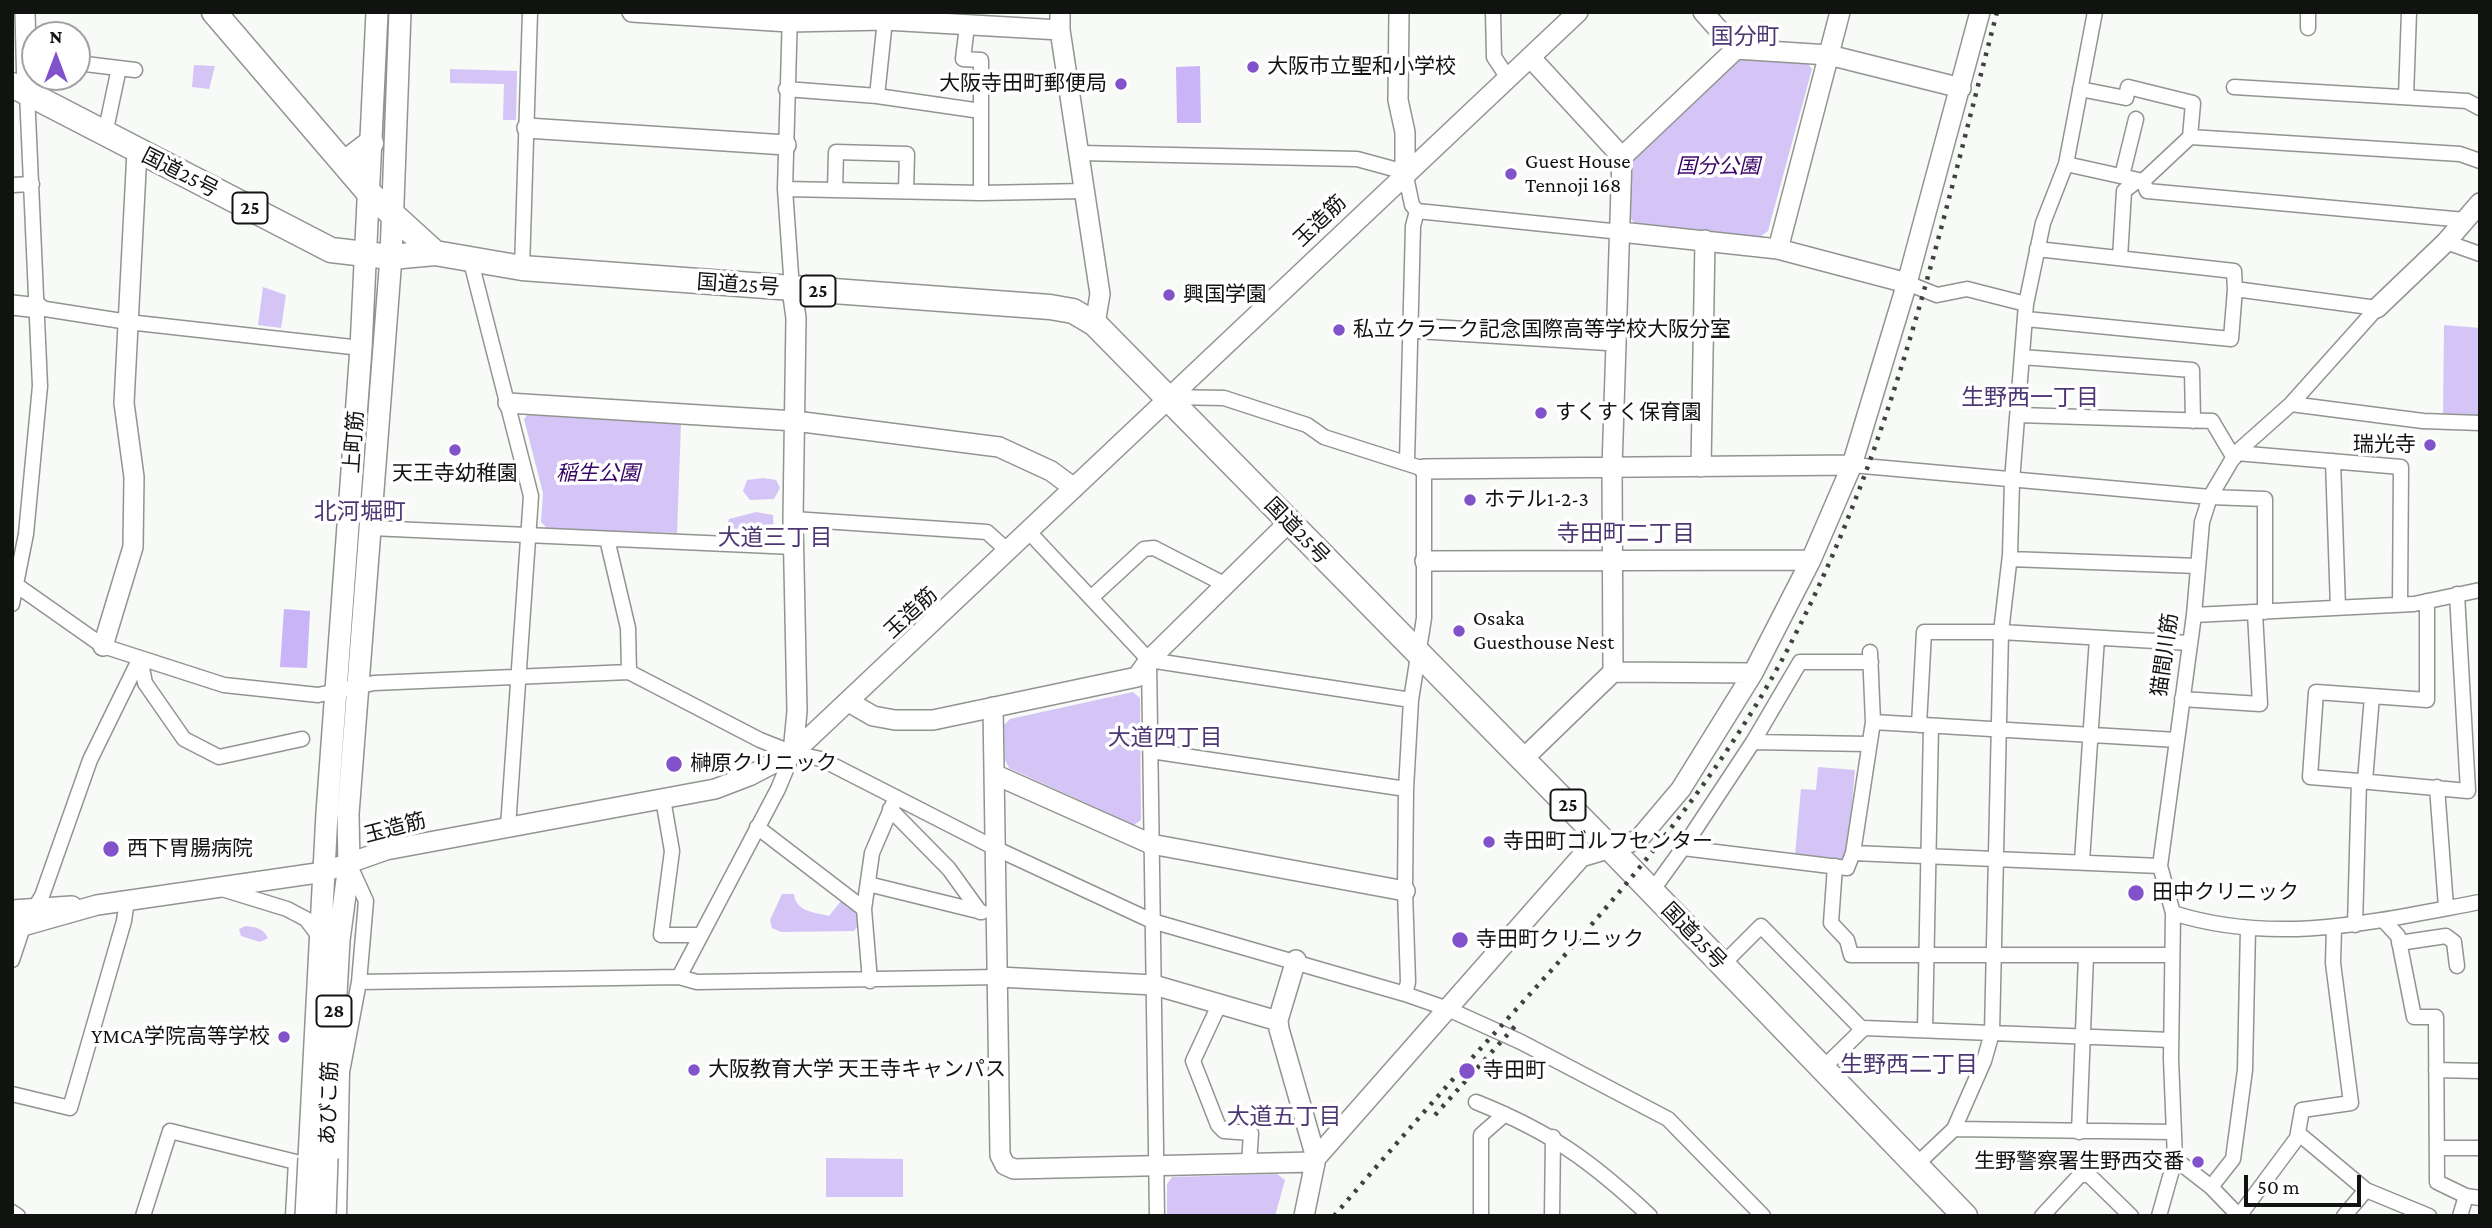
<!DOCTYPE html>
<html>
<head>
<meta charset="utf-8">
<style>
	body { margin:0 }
	#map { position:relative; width:2492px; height:1228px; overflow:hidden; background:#f7faf6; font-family:"Crimson Pro",serif }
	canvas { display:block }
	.frame { position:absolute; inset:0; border:14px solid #111311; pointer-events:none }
	.north { position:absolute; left:21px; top:21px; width:70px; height:70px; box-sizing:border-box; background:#fff; border:2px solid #a0a1a0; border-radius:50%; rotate:0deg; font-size:19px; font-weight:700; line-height:28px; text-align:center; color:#111311 }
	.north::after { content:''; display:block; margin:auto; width:24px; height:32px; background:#8252ca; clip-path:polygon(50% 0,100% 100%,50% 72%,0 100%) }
	.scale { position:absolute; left:2244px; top:1175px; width:117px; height:32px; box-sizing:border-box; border:4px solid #111311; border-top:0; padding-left:9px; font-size:21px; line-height:24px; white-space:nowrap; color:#111311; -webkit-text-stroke:5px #fff; paint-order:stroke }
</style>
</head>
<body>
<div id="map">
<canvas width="2492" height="1228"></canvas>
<div class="frame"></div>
<div class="north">N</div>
<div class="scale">50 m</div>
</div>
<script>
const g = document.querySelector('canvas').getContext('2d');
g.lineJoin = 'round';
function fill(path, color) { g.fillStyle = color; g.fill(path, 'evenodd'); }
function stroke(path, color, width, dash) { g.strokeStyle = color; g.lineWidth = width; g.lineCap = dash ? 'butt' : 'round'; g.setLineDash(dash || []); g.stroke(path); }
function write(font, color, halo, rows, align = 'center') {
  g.font = font + ' "Crimson Pro","Noto Sans JP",serif'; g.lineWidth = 7; g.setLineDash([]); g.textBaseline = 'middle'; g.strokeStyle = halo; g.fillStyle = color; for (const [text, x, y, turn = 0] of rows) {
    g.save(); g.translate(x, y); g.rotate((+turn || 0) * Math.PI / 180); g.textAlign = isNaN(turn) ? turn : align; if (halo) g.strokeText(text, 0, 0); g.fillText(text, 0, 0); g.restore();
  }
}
const green = new Path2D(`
	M 386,20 L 390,21 L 386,143 L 382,142 Z
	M 1738,57 L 1807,63 L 1812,69 L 1768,231 L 1760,237 L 1636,224 L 1629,217 L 1633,161 Z
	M 194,65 L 215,66 L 209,89 L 192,87 Z
	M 450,69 L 517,71 L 516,120 L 503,120 L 504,84 L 450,83 Z
	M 263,287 L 286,295 L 281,328 L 258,325 Z
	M 2444,325 L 2480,328 L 2480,419 L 2443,417 Z
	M 529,413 L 681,423 L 677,533 L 548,529 L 541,522 L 543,493 L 524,419 Z
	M 763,478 L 776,480 L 780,488 L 774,499 L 750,500 L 743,491 L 747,480 Z
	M 756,512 L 773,515 L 774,534 L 763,538 L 738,540 L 725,530 L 729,519 Z
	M 1133,692 L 1140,698 L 1141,820 L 1134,825 L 1009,768 L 1005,760 L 1004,725 L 1010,719 Z
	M 1818,767 L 1855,770 L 1847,860 L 1795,855 L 1801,789 L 1816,790 Z
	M 782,894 L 794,894 C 796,912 814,912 829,916 L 841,901 L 854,907 L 859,925 L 854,931 L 781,932 L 772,928 L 770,920 Z
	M 245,926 C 256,927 263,928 268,938 L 260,942 L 241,936 L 239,929 Z
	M 826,1158 L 903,1159 L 903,1197 L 826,1197 Z
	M 1277,1174 L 1285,1180 L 1275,1216 L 1167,1216 L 1167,1184 L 1172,1177 Z`);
const water = new Path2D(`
	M 1200,66 L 1201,123 L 1177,123 L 1176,67 Z
	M 284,609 L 310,611 L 307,668 L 280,667 Z`);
const street = new Path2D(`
	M 790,12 L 785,189 L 792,289
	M 1493,12 L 1494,57 L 1508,78
	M 2308,12 L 2308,28
	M 967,26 L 963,59 L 981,60 L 981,193
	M 77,63 L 135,70
	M 2234,87 L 2467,101 L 2480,108
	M 786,89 L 877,96 L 981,111
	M 2080,89 L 2126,98 L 2128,87 L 2193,103 L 2190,137
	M 877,96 L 885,20
	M 2406,97 L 2409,12
	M 105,134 L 119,68
	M 1080,153 L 1357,159 L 1405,172 L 1412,205 L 1417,211 L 1621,232
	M 2066,164 L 2143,181 L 2147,191 L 2465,220
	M 2122,176 L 2136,119
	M 2143,181 L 2190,137 L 2460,154 L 2480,161
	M 12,185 L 32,184
	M 785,189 L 981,193 L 1085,191
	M 835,190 L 836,152 L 907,154 L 906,191
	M 2446,242 L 2480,254
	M 2037,249 L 2234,271 L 2235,289
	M 2120,258 L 2124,191 L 2138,180
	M 471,262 L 531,496 L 508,827
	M 522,268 L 530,12
	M 1907,283 L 1937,295 L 1967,289 L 2026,304
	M 39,308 L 128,322 L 361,348
	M 2026,319 L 2231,339 L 2235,289 L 2377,308
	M 2022,357 L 2192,370 L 2193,421
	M 1169,397 L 1224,398 L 1307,425 L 1324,437 L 1424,469 L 1424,618 L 1411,700 L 1406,789 L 1405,891 L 1408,982 L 1405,994
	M 2291,404 L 2423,421 L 2480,423
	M 2018,415 L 2212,421 L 2234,458
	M 2236,453 L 2401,467 L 2400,604
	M 2333,461 L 2338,608
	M 1407,462 L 1413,226 L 1417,211
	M 1852,465 L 2210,497 L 2265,499 L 2265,612
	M 793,519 L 987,532 L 1009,552
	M 371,528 L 794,547
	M 1029,532 L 1149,660 L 1157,1216
	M 607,539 L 628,628 L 629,672
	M 2010,559 L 2198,566
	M 12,582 L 103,646 L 224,685 L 318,695 L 374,683 L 629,672 L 760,740 L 793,753 L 821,759 L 997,849 L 1152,921 L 1405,994 L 1448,1009 L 1521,1042 L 1668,1119 L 1763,1216
	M 1092,597 L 1144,549 L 1154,548 L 1224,584
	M 12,604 L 26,534 L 40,386 L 27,93
	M 2194,615 L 2414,604 L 2480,590
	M 1870,652 L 1873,722
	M 140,658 L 145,683 L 184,739 L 219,757 L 302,739
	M 1149,660 L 1411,700
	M 2182,699 L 2260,704 L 2255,613
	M 1919,725 L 1924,632 L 2001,632 L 2190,643
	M 1753,742 L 1800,662 L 1871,662
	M 1151,751 L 1406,789
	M 2359,781 L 2310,777 L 2316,692 L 2427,700 L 2427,601
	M 2365,781 L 2372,696
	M 2437,787 L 2446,907
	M 663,799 L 672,851 L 661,935 L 701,935
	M 890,809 L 949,869 L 980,912
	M 757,827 L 864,909
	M 1683,848 L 1753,742 L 1868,744
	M 1853,853 L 2160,866
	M 2082,861 L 2097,638
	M 1835,866 L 1831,923 L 1847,940 L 1851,955 L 2171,955
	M 868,884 L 982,912
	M 222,889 L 287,909 L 306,919 L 321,939
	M 1652,891 L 1683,848 L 1847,868 L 1853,853 L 1873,722 L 2177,740
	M 2173,913 C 2277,946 2377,921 2480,902
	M 2385,922 L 2398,936 L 2414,1017 L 2436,1017 L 2437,1182 L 2466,1196
	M 2355,925 L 2359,781 L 2468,791 L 2457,594
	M 2399,943 L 2446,936 L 2454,942 L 2457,966
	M 12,960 L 23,927 L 42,896 L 90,760 L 140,658
	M 1722,965 L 1761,926 L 1862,1029
	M 679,977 L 778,789 L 793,753
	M 870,981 L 864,909 L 872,853 L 896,797
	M 359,982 L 679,977 L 697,982 L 999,977
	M 1219,1005 L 1193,1061 L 1218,1125 L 1224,1131 L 1251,1133 L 1249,1164
	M 1925,1030 L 1931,726
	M 1822,1069 L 1864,1028 L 2171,1040
	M 2436,1070 L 2480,1071
	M 12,1094 L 70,1108 L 124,921 L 127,900
	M 1476,1102 C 1551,1132 1591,1161 1650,1216
	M 1954,1129 L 2174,1132
	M 2079,1132 L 2086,956
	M 2298,1133 L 2366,1190 L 2429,1216
	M 2438,1148 L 2480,1148
	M 2175,1159 L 2211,1187 L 2239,1216
	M 1916,1165 L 1954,1129 L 1984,1061 L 1992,1033 L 2001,632 L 2010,555 L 2012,481 L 2026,304 L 2043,223 L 2066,164 L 2095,12
	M 2211,1187 L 2233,1159 L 2245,1070 L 2248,928
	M 12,1212 L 18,1216
	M 143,1216 L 170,1131 L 296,1162 L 293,1216
	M 339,1216 L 342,1072 L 359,982 L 366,901 L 350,866
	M 1481,1216 L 1481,1135 L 1505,1114
	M 1552,1216 L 1553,1137
	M 2042,1216 L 2080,1175 L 2089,1175 L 2131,1216
	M 2159,1216 L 2175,1159 L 2171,1059 L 2173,913 L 2160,866 L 2194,615 L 2202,522 L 2210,497 L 2236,453 L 2291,404 L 2377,308
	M 2239,1216 L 2297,1138 L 2302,1110 L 2351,1103 L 2333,963 L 2334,928
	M 2344,1216 L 2366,1190
	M 2460,1216 L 2466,1196 L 2480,1198`);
const secondary = new Path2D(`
	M 25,12 L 27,93
	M 632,12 L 789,22 L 885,20 L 1060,30
	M 1060,12 L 1060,30 L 1100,294 L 1095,324
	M 1399,12 L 1398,100 L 1405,132 L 1405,172
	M 1703,12 L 1736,49 L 1829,55 L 1961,88
	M 527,128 L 786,145
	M 1622,157 L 1736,49
	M 1621,232 L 1778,249 L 1907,283
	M 1778,249 L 1840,12
	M 792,289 L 796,318 L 793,519 L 797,711 L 793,753
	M 12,305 L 39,308
	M 2377,308 L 2446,242 L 2480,203
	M 1410,328 L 1615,341
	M 508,403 L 795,421 L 999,447 L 1051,471 L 1074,488
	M 1701,467 L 1705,240
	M 1424,469 L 1852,465
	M 1425,561 L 1811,560
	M 103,646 L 133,547 L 134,477 L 124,403 L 137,151
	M 1613,672 L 1753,673
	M 849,702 L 873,716 L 895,720 L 933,720 L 1137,677 L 1149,660 L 1289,522
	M 993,707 L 1000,1155 L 1005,1165 L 1014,1169 L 1313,1162
	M 1523,759 L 1613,672 L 1612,468 L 1622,157 L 1530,57
	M 996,775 L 1151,844 L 1405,891
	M 12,910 L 72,906
	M 12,929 L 97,905 L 324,872 L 386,850 L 715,789 L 749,776 L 793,753 L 1578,12
	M 1296,960 L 1278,1020 L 1279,1029 L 1316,1158
	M 999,977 L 1154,985 L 1278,1021
	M 1304,1216 L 1316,1158 L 1581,857 L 1638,840 L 1681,789 L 1753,673 L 1811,560 L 1852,465 L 1907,283 L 1980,12`);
const primary = new Path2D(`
	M 309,1158 L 327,813 L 361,348 L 377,12
	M 327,1158 L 339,940 L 349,865 L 348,814 L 391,257 L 400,12`);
const highway = new Path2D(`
	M 214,12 L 369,193 L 435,253
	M 12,85 L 331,250 L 391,257 L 435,253 L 522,268 L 1050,307 L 1073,311 L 1095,324 L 1611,849 L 1965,1216
	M 346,162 L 371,143`);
const rail = new Path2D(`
	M 1435,1115 L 1517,1024
	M 1334,1216 C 1383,1159 1432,1102 1482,1047 C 1599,918 1717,790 1796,633 C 1895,439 1942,222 1997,12`);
const primaryBridge = new Path2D(`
	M 306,1216 L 309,1158
	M 325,1216 L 327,1158`);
const markers = [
	[1253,67,7,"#8252ca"],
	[1121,84,7,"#8252ca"],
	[1511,174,7,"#8252ca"],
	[1169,295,7,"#8252ca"],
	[1339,330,7,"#8252ca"],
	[1541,413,7,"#8252ca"],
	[2430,445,7,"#8252ca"],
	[455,450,7,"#8252ca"],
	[1470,500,7,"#8252ca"],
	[1459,631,7,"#8252ca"],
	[674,764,9,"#8252ca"],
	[1489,842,7,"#8252ca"],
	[111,849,9,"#8252ca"],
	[2136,893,9,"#8252ca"],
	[1460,940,9,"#8252ca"],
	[284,1037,7,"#8252ca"],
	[694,1070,7,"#8252ca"],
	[1467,1071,9,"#8252ca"],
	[2198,1162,7,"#8252ca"]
];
const shields = [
	[250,208,35],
	[818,291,35],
	[1568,805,35],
	[334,1011,35]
];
const shieldNames = [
	["25",250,208],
	["25",818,291],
	["25",1568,805],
	["28",334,1011]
];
const poiNames = [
	["大阪市立聖和小学校",1267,67],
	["大阪寺田町郵便局",1107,84,"right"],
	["Guest House",1525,162],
	["Tennoji 168",1525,186],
	["興国学園",1183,295],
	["私立クラーク記念国際高等学校大阪分室",1353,330],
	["すくすく保育園",1555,413],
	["瑞光寺",2416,445,"right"],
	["天王寺幼稚園",455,474,"center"],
	["ホテル1-2-3",1484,500],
	["Osaka",1473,619],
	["Guesthouse Nest",1473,643],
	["榊原クリニック",690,764],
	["寺田町ゴルフセンター",1503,842],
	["西下胃腸病院",127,849],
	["田中クリニック",2152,893],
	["寺田町クリニック",1476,940],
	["YMCA学院高等学校",270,1037,"right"],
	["大阪教育大学 天王寺キャンパス",708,1070],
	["寺田町",1483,1071],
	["生野警察署生野西交番",2184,1162,"right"]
];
const parkNames = [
	["国分公園",1718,167],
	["稲生公園",598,474]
];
const streetNames = [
	["国道25号",180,173,27],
	["玉造筋",1320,221,-44],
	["国道25号",738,285,4],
	["上町筋",354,442,-86],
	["国道25号",1297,531,46],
	["玉造筋",911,613,-43],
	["猫間川筋",2165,655,-82],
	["玉造筋",395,828,-15],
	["国道25号",1694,936,46],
	["あびこ筋",329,1103,-88]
];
const neighbourhoodNames = [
	["国分町",1745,37],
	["生野西一丁目",2030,398],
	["北河堀町",360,512],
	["寺田町二丁目",1626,534],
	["大道三丁目",775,538],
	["大道四丁目",1165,738],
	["生野西二丁目",1909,1065],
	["大道五丁目",1284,1117]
];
fill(green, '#d4c5f6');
fill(water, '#c9b4f7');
stroke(street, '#919490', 17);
stroke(secondary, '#919490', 22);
stroke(primary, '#919490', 24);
stroke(highway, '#919490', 27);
stroke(street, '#fff', 14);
stroke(secondary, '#fff', 19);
stroke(primary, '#fff', 21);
stroke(highway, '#fff', 24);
stroke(rail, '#3f413f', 4.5, [3.5, 7]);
stroke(primaryBridge, '#919490', 24, []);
stroke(primaryBridge, '#fff', 21);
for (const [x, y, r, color] of markers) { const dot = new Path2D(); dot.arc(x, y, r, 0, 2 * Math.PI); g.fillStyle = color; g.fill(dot); stroke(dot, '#fff', 2.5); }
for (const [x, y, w] of shields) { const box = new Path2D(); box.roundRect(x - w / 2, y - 15.5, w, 31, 5); g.fillStyle = '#fff'; g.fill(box); stroke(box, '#111311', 2); }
write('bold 19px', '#111311', null, shieldNames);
write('21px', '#111311', '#fff', poiNames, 'left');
write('italic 21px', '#370367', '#fff', parkNames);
write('21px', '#111311', '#fff', streetNames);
write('23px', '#4e3874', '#fff', neighbourhoodNames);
</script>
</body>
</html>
